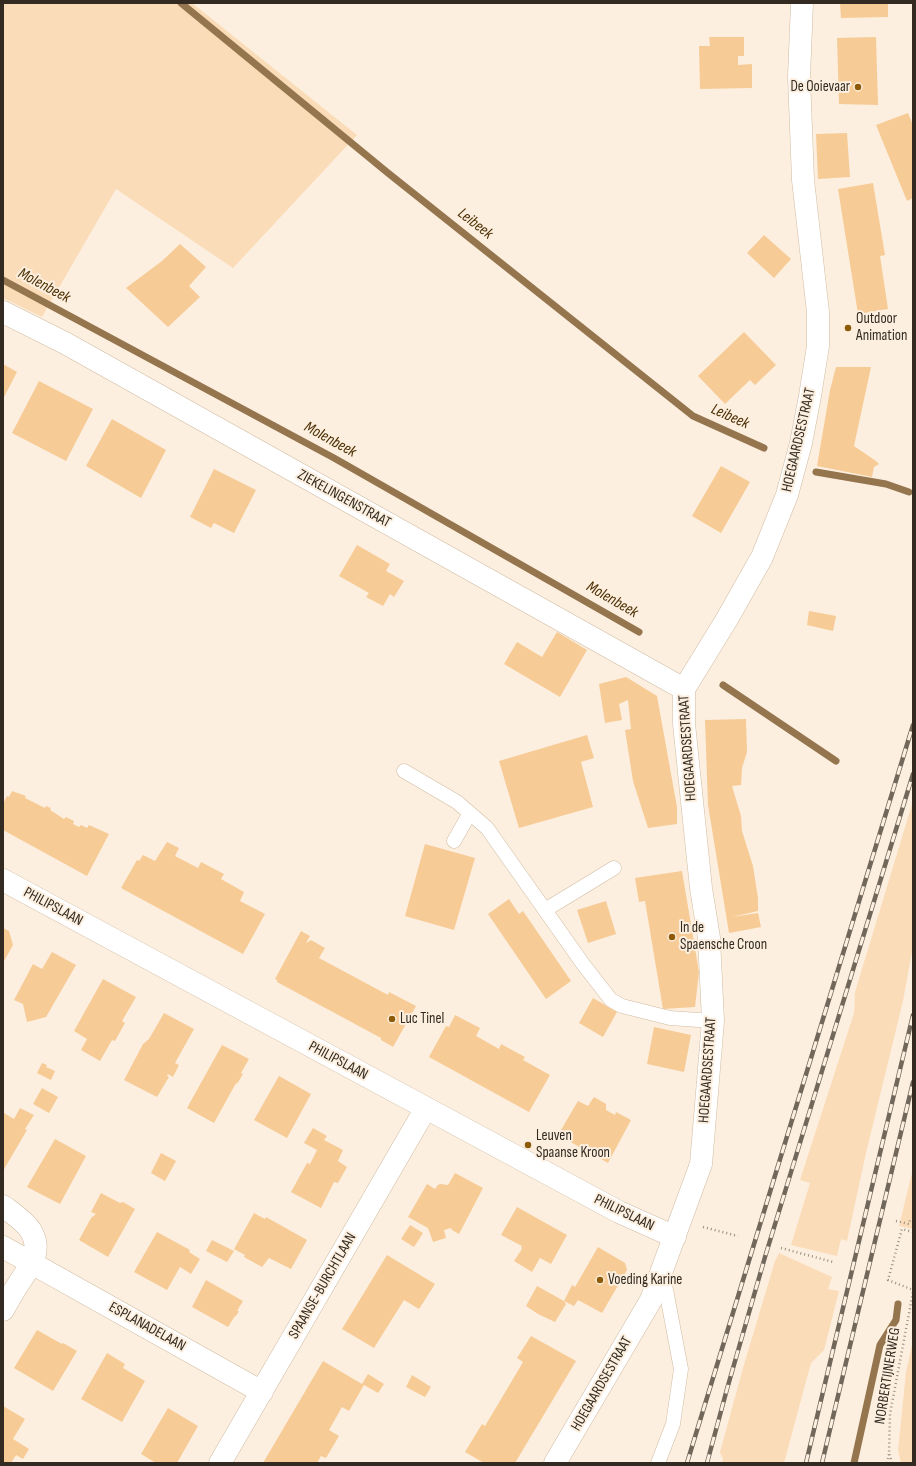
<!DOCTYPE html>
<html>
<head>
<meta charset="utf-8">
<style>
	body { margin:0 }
	#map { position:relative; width:916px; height:1466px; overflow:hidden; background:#fcefdf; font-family:"Sofia Sans Condensed",sans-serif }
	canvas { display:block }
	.frame { position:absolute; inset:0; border:4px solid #332b21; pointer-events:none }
</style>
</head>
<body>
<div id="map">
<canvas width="916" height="1466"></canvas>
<div class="frame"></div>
</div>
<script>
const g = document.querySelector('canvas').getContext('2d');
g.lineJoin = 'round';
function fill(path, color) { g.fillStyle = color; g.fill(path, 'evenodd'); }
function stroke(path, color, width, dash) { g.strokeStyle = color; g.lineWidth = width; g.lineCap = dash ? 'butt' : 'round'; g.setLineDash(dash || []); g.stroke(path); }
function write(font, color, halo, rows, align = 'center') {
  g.font = font + ' "Sofia Sans Condensed",sans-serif'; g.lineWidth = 4; g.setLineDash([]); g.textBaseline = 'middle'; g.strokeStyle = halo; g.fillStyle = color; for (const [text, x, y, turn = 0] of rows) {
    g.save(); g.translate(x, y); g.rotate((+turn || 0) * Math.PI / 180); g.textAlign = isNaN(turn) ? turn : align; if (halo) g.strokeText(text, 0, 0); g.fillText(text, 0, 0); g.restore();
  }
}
const green = new Path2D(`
	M 3,3 L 192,3 L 357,135 L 233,268 L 116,189 L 42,317 L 3,298 Z
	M 913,801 L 913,946 L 903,1001 L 866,1153 L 847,1241 L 841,1239 L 837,1256 L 791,1245 L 810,1183 L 800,1180 L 854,1013 L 855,992 Z
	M 913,1169 L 913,1229 L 899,1226 Z
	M 779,1253 L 832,1277 L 828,1289 L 839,1291 L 824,1350 L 811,1363 L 784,1463 L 722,1463 L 723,1459 L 720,1452 L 743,1368 L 775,1261 Z
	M 913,1340 L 913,1463 L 901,1463 L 898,1451 L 906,1372 Z`);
const stream = new Path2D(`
	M 181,3 L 388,173 L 693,416 L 764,448
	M 3,280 L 334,458 L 639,632
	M 816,472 L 886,484 L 909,492
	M 723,685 L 836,761
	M 854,1463 L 880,1345 L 896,1320 L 898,1304`);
const building = new Path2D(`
	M 840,3 L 888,3 L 888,17 L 841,18 Z
	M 709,37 L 744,37 L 744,56 L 738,56 L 738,65 L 752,64 L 752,88 L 700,89 L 699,46 L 710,46 Z
	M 876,37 L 878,105 L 839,104 L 837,38 Z
	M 908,113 L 913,125 L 913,198 L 907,201 L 876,125 Z
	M 847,133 L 850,177 L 818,179 L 816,134 Z
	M 873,183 L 885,255 L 880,256 L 888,309 L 858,314 L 838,189 Z
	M 764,235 L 791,259 L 774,278 L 747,253 Z
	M 180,244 L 206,267 L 189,286 L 200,297 L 168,327 L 126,288 L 162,261 Z
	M 744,332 L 776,365 L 755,385 L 750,380 L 725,404 L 698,376 Z
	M 3,364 L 17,372 L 3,399 Z
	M 836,367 L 871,367 L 854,446 L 876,461 L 879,464 L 874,467 L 872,477 L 817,466 L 830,390 Z
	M 39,381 L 93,409 L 66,461 L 12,433 Z
	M 112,419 L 166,450 L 141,498 L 86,466 Z
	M 721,466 L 750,482 L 721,533 L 692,516 Z
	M 214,469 L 256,490 L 234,533 L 214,523 L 211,528 L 190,517 Z
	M 357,545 L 390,564 L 386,571 L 404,581 L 394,597 L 390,594 L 383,606 L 366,597 L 369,593 L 339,576 Z
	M 809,611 L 836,616 L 833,631 L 807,625 Z
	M 557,632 L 587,650 L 560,697 L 504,664 L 517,642 L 542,657 Z
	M 626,677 L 657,696 L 677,807 L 677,824 L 648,828 L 633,781 L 625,730 L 631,729 L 628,700 L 619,704 L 622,720 L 605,723 L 599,684 Z
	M 746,719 L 747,752 L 742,768 L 741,785 L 732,786 L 741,816 L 742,831 L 753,866 L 758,898 L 758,911 L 732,917 L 758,913 L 761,927 L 729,933 L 708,805 L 705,720 Z
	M 587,735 L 594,758 L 581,762 L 593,807 L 519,828 L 499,761 Z
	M 12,791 L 26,796 L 25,798 L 45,808 L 46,806 L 51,808 L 50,810 L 64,819 L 66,817 L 74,821 L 73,824 L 79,827 L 81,825 L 87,828 L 89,825 L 109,834 L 87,876 L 3,830 L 3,804 L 7,796 L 9,797 Z
	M 167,842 L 179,848 L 175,856 L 198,868 L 201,862 L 224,874 L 221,879 L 244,892 L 240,901 L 265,914 L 243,954 L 121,888 L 137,860 L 139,861 L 143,855 L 155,861 Z
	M 425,844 L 475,858 L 454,930 L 405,916 Z
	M 682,871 L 699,972 L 695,1007 L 663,1009 L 645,901 L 639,902 L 635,878 Z
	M 509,899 L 519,914 L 523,911 L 571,981 L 546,999 L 488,914 Z
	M 606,901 L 616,934 L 588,943 L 577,910 Z
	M 3,928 L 9,931 L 13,945 L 3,963 Z
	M 301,931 L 310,936 L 306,943 L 311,940 L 325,948 L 319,958 L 388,995 L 389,992 L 416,1006 L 393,1047 L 381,1040 L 381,1038 L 277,982 L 277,980 L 275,979 Z
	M 52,952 L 76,965 L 46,1017 L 27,1022 L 23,1004 L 14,1000 L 33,964 L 42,969 Z
	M 103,979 L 136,997 L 122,1021 L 125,1023 L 115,1041 L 112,1040 L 100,1061 L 81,1050 L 87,1039 L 74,1031 Z
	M 593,998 L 617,1012 L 603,1037 L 579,1023 Z
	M 164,1013 L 194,1029 L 175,1063 L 179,1065 L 173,1077 L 168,1074 L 167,1076 L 169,1077 L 157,1097 L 124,1080 L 143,1044 L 149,1039 Z
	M 455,1015 L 480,1028 L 476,1036 L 478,1037 L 499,1049 L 501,1044 L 525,1057 L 523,1060 L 550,1075 L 529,1112 L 429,1057 L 446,1026 L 449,1027 Z
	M 654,1027 L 691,1035 L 684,1072 L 647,1064 Z
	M 222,1045 L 249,1059 L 241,1073 L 243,1074 L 237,1084 L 236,1083 L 214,1123 L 187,1108 Z
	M 42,1063 L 47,1065 L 46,1067 L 55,1071 L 51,1080 L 37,1073 Z
	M 279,1076 L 311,1094 L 287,1138 L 254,1120 Z
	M 42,1088 L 58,1097 L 49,1113 L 33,1104 Z
	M 594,1097 L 606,1104 L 606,1110 L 615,1115 L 616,1112 L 631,1120 L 608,1163 L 558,1135 L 578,1101 L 588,1106 Z
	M 20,1108 L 34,1115 L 25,1129 L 27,1130 L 3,1171 L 3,1115 L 4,1113 L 14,1119 Z
	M 313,1128 L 327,1136 L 324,1140 L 343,1150 L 338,1161 L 347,1167 L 338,1183 L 334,1182 L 321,1208 L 291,1192 L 307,1163 L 310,1164 L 317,1150 L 304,1143 Z
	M 55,1139 L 86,1156 L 60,1204 L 27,1187 Z
	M 161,1153 L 176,1161 L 165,1181 L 151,1173 Z
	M 455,1173 L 483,1188 L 459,1234 L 452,1230 L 451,1228 L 444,1230 L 446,1238 L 433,1242 L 428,1228 L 408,1217 L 427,1184 L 435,1189 L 438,1185 L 440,1184 L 448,1185 Z
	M 101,1193 L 120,1203 L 123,1202 L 135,1209 L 108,1257 L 79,1240 L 91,1218 L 96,1214 L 91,1212 Z
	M 517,1207 L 567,1235 L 551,1264 L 540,1258 L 532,1272 L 514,1261 L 522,1249 L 521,1248 L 522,1246 L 501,1235 Z
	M 254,1213 L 265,1219 L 266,1217 L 307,1240 L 291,1269 L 269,1258 L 262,1267 L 244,1257 L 245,1255 L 234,1249 Z
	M 410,1225 L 423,1233 L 414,1247 L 401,1239 Z
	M 157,1232 L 190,1250 L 189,1252 L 200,1259 L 191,1274 L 180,1267 L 167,1290 L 134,1272 Z
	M 212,1240 L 234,1251 L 227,1262 L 206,1251 Z
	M 598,1247 L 625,1263 L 627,1270 L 602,1313 L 578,1300 L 574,1306 L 564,1301 L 572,1285 L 575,1287 Z
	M 387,1255 L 435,1284 L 419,1309 L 404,1300 L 374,1348 L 342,1329 Z
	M 206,1280 L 243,1301 L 237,1311 L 239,1311 L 236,1316 L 235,1316 L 228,1327 L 192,1307 Z
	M 537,1286 L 564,1301 L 566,1304 L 555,1322 L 538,1314 L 526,1306 Z
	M 37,1330 L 62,1344 L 63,1343 L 77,1351 L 53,1391 L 14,1368 Z
	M 531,1336 L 576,1361 L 515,1463 L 484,1463 L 465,1452 L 482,1424 L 485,1426 L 510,1384 L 523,1362 L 517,1358 Z
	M 107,1353 L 125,1364 L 123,1368 L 145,1381 L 122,1422 L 81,1399 Z
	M 323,1361 L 362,1384 L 368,1374 L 384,1384 L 378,1393 L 364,1385 L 349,1411 L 342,1407 L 329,1430 L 339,1436 L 326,1458 L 321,1456 L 317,1463 L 263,1463 Z
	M 412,1375 L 431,1387 L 425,1397 L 406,1387 Z
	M 3,1406 L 25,1419 L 13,1439 L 29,1449 L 23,1459 L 16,1455 L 11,1463 L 3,1463 Z
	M 168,1408 L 198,1426 L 177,1463 L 156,1463 L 141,1454 Z`);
const path = new Path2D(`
	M 896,1221 L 909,1224 L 910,1220 L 913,1221
	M 703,1227 L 738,1236
	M 913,1232 L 902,1229 L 888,1280 L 913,1290
	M 781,1248 L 833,1262
	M 887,1463 L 889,1454
	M 892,1463 L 889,1453 L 890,1414 L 913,1292`);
const lane = new Path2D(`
	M 404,771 L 457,802 L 487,828 L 583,964 L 611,1000 L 622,1006 L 670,1018 L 713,1021
	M 454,841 L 470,813
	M 545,910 L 614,868
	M 658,1463 L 673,1424 L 681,1369 L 663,1274`);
const street = new Path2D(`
	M 3,312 L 65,343 L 684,689
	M 3,880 L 619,1212 L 675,1237
	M 3,1206 C 12,1213 25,1221 31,1231 C 43,1252 30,1266 19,1283 C 13,1292 8,1301 3,1310
	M 3,1247 L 262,1392
	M 220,1463 L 426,1108
	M 555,1463 L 651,1300 L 701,1164 L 713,1021 L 709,938 L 701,888 L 684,724 L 684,689 L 727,619 L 762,557 L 787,495 L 801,443 L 810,396 L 818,346 L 818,312 L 803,180 L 799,77 L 802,3`);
const rail = new Path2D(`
	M 687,1463 L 913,725
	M 707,1463 L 727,1389 L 765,1257 L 913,774
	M 806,1463 L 913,1015
	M 822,1463 L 913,1082`);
const markers = [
	[858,87,4,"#8d5b07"],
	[848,328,4,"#8d5b07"],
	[672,937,4,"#8d5b07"],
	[392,1019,4,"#8d5b07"],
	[528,1145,4,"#8d5b07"],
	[600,1280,4,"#8d5b07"]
];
const poiNames = [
	["De Ooievaar",850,87,"right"],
	["Outdoor",856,319],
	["Animation",856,336],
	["In de",680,928],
	["Spaensche Croon",680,945],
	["Luc Tinel",400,1019],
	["Leuven",536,1136],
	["Spaanse Kroon",536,1153],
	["Voeding Karine",608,1280]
];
const streetNames = [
	["HOEGAARDSESTRAAT",799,440,-77],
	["ZIEKELINGENSTRAAT",344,499,29],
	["HOEGAARDSESTRAAT",688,748,-94],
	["PHILIPSLAAN",53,907,28],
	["PHILIPSLAAN",338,1061,28],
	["HOEGAARDSESTRAAT",708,1070,-86],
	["PHILIPSLAAN",624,1213,26],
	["SPAANSE-BURCHTLAAN",323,1286,-60],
	["ESPLANADELAAN",147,1327,29],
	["NORBERTIJNERWEG",888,1376,-81],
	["HOEGAARDSESTRAAT",602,1384,-60]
];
const waterNames = [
	["Leibeek",475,224,38],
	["Molenbeek",44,286,28],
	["Leibeek",730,417,24],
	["Molenbeek",330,440,29],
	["Molenbeek",612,600,30]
];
fill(green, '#fbdcb8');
stroke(stream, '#95754e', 7);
fill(building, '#f7cb96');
stroke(lane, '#d0bba2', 15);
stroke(street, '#d0bba2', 23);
stroke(path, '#998e81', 2.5, [1, 3]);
stroke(lane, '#fff', 14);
stroke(street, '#fff', 22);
stroke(rail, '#71675b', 4.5);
stroke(rail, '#fcefdf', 3, [9]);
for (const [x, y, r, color] of markers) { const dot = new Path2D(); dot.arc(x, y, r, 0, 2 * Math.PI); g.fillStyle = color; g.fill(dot); stroke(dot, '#fcefdf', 1.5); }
write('15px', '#332b21', '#fcefdf', poiNames, 'left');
write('15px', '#332b21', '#fcefdf', streetNames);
write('italic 16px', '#4e3105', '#fcefdf', waterNames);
</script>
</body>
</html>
